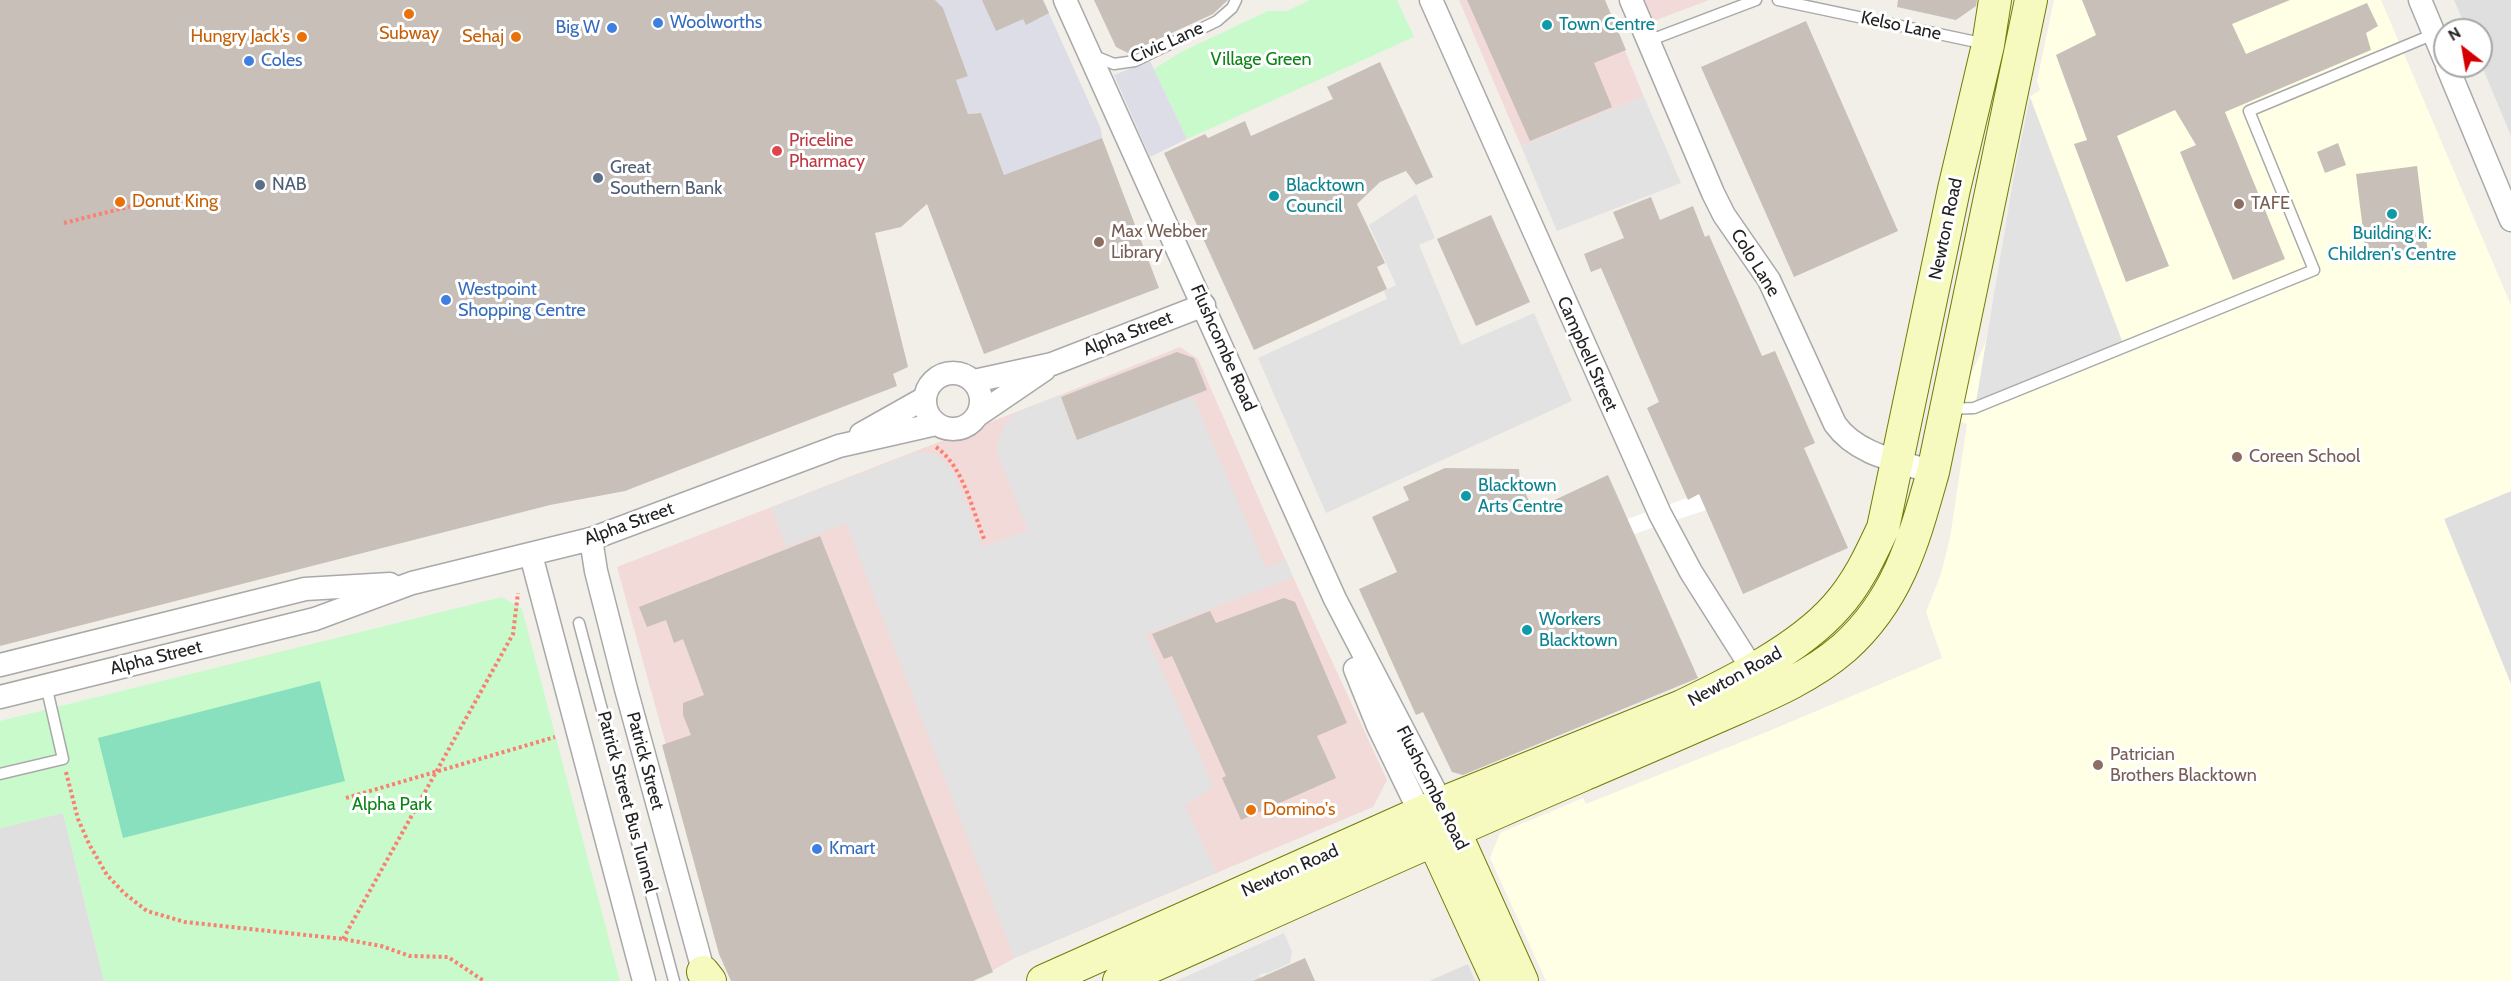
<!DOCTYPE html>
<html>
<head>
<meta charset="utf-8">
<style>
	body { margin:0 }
	#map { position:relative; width:2511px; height:981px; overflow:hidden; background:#f2efe9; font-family:Cabin,sans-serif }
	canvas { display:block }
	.north { position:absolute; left:2433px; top:18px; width:60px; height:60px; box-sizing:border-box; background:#fff; border:2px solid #a7a7a7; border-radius:50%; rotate:329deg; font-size:16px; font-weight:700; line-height:24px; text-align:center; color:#222 }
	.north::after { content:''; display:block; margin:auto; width:21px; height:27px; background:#d40000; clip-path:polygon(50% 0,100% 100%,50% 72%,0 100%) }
</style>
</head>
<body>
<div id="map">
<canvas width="2511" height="981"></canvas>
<div class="north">N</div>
</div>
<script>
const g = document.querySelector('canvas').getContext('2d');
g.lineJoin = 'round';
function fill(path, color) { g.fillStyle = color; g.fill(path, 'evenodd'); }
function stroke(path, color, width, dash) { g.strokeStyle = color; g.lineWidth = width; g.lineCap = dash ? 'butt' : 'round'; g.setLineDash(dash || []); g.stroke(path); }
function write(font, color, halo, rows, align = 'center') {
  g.font = font + ' Cabin,sans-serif'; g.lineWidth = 6; g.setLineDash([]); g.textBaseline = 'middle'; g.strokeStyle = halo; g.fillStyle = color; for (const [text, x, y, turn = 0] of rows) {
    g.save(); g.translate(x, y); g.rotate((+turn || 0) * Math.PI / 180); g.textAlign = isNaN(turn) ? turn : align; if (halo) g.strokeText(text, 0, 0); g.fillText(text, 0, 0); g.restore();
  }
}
const residential = new Path2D(`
	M 2454,0 L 2511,0 L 2511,136 L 2481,64 L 2481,30 L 2467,30 Z
	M 2511,491 L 2511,684 L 2444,519 Z
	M 63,813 L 104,981 L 0,981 L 0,828 Z
	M 1468,964 L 1475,981 L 1429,981 Z`);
const commercial = new Path2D(`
	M 1459,0 L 1604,0 L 1644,97 L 1521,146 Z
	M 1642,0 L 1709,0 L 1651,22 Z
	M 1180,347 L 1198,359 L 1293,577 L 1387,780 L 1373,807 L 1015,958 L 973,981 L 731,981 L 617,567 L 1060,395 Z`);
const education = new Path2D(`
	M 2054,0 L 2381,0 L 2511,305 L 2511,491 L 2444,519 L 2511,684 L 2511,981 L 1546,981 L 1490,858 L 1500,833 L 1583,798 L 1586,804 L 1769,731 L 1942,658 L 1926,612 L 1941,574 L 1950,538 L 1967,424 L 1958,421 L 1964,389 L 1985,344 L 1990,321 L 2015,169 L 2030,97 L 2040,90 L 2037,81 Z`);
const park = new Path2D(`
	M 1310,0 L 1397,0 L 1414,37 L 1187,139 L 1154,69 L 1181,52 L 1268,11 L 1287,11 Z
	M 502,597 L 522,609 L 620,981 L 104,981 L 63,813 L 0,828 L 0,721 Z`);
const pitch = new Path2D(`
	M 320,681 L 345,781 L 123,838 L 98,738 Z`);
const parking = new Path2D(`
	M 1644,97 L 1681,183 L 1557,231 L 1521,146 Z
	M 2030,97 L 2124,346 L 1976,402 L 2015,169 Z
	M 1416,194 L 1435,238 L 1419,245 L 1461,345 L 1534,313 L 1572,401 L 1326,513 L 1258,358 L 1387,299 L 1384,291 L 1396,285 L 1369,225 Z
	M 1060,395 L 1077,439 L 1189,396 L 1194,399 L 1266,568 L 1286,560 L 1293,577 L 1146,634 L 1213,786 L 1185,806 L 1216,872 L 1014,958 L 846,523 L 786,547 L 771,508 L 917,452 L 927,452 L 937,455 L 953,471 L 983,547 L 1028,530 L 997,453 L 998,442 L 1004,426 L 1013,415 L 1027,408 Z
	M 1284,933 L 1292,951 L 1290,963 L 1268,973 L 1259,974 L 1262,981 L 1176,981 Z`);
const plaza = new Path2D(`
	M 935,0 L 1043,0 L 1101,129 L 1102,138 L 1004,175 L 981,113 L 968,114 L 956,80 L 968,75 L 943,8 Z
	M 1150,61 L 1187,139 L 1150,157 L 1114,75 Z`);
const pier = new Path2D(`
	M 1699,494 L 1706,510 L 1634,534 L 1627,519 Z`);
const building = new Path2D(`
	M 0,0 L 935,0 L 943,8 L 968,76 L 956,80 L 968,114 L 981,113 L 1004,175 L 1102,138 L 1159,288 L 984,354 L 927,204 L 901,227 L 875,233 L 908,367 L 893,374 L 897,386 L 625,491 L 550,505 L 0,646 Z
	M 982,0 L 1043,0 L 1049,13 L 1026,25 L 1023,19 L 996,31 Z
	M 1094,0 L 1228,0 L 1213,14 L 1128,53 L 1116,47 Z
	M 1467,0 L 1605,0 L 1626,50 L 1594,63 L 1612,107 L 1530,141 Z
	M 1898,0 L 1977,0 L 1976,6 L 1956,20 L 1897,7 Z
	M 2082,0 L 2290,0 L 2232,24 L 2246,54 L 2367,3 L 2378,26 L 2366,33 L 2371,50 L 2225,112 L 2285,259 L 2233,280 L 2180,152 L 2196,145 L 2175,110 L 2117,136 L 2169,266 L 2126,282 L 2074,144 L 2087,140 L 2056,55 L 2096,35 Z
	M 1806,21 L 1898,231 L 1794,277 L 1701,67 Z
	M 1380,62 L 1433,177 L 1416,185 L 1406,171 L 1380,182 L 1357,204 L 1385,263 L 1377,267 L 1387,289 L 1254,350 L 1164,153 L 1205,134 L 1208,138 L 1245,121 L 1251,136 L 1333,99 L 1327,87 Z
	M 2338,143 L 2346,165 L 2325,173 L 2317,152 Z
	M 2417,166 L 2428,254 L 2367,262 L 2356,174 Z
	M 1651,197 L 1660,220 L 1693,206 L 1705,237 L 1709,235 L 1762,356 L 1775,351 L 1815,443 L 1804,448 L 1848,548 L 1743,594 L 1699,494 L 1688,500 L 1647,408 L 1659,402 L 1601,268 L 1591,272 L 1584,254 L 1624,238 L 1613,212 Z
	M 1491,215 L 1530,302 L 1476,326 L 1437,239 Z
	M 1177,352 L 1194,358 L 1207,390 L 1077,440 L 1061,397 Z
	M 1445,468 L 1519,469 L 1520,481 L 1533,510 L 1608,475 L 1698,678 L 1463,775 L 1452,772 L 1423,712 L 1416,715 L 1359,589 L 1397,572 L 1372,517 L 1409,500 L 1403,487 Z
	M 820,536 L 993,972 L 973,981 L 731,981 L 719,954 L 662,745 L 691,735 L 683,715 L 683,703 L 704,695 L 683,639 L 674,643 L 666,620 L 647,627 L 639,607 Z
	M 1284,598 L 1295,602 L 1347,723 L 1317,736 L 1336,778 L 1241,820 L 1222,778 L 1226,776 L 1172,656 L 1164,659 L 1152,634 L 1210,611 L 1216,623 Z
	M 1305,958 L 1315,981 L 1253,981 Z`);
const path = new Path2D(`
	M 64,223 L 152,201
	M 936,447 C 964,467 972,510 985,541
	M 66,772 L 78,819 L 89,844 L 107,875 L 124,893 L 147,911 L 185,922 L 343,939 L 381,946 L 410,956 L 448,957 L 484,981
	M 346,798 L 555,737
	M 343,939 L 513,634 L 518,593`);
const lane = new Path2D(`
	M 1778,0 L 1986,44
	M 1648,41 L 1756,0
	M 1092,55 L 1114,64 L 1135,61 L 1217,21 L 1232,8 L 1236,0
	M 1948,409 L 1974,408 L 2314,270 L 2249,111 L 2434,34
	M 579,623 L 674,981
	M 0,774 L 63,759 L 46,685`);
const street = new Path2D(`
	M 1065,0 L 1335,599 L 1448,816
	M 1431,0 L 1660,514 L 1691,572 L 1760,681
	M 1631,0 L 1713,193 L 1724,215 L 1769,280 L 1835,424 C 1857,455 1898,461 1933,472
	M 2420,0 L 2445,60
	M 2447,66 L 2511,220
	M925 401a28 28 0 1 1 56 0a28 28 0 1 1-56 0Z
	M 974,381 L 1052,364 L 1204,305
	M 978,415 L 1044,370
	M 861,434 L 925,398
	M 591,539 L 596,571 L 626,689 L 706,981
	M 531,555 L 644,981
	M 0,665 L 305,589 L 390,584
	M 1355,669 L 1378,726 L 1426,825
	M 0,697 L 315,619 L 412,583 L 591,539 L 839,446 L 936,424`);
const secondary = new Path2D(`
	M 1454,830 L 1522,981
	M 1433,840 L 1498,981
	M 703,972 L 710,981
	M 1043,981 L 1442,803 L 1682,706 C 1732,682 1799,649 1836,607 C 1857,584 1870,556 1883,528 L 1954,189 L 1988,45 L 1995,0
	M 1119,981 C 1273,912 1427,842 1583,775 C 1627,756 1672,737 1717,717 C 1760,698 1807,680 1844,648 C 1899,599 1914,539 1933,472 L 2031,0`);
const markers = [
	[409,14,6,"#e8710a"],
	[658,23,6,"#3f7fe0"],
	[1547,25,6,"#0f9aa8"],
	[612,28,6,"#3f7fe0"],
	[302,37,6,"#e8710a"],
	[516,37,6,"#e8710a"],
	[249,61,6,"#3f7fe0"],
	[777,151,6,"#e0444e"],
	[598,178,6,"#5c6f8a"],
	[260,185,6,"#5c6f8a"],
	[1274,196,6,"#0f9aa8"],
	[120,202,6,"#e8710a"],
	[2239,204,6,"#8d6e63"],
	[2392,214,6,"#0f9aa8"],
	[1099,242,6,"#8d6e63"],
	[446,300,6,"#3f7fe0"],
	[2237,457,6,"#8d6e63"],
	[1466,496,6,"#0f9aa8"],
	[1527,630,6,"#0f9aa8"],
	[2098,765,6,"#8d6e63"],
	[1251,810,6,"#e8710a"],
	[817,849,6,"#3f7fe0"]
];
const shopNames = [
	["Woolworths",670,23],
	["Big W",600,28,"right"],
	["Coles",261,61],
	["Westpoint",458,290],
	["Shopping Centre",458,311],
	["Kmart",829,849]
];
const cultureNames = [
	["Town Centre",1559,25],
	["Blacktown",1286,186],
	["Council",1286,207],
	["Building K:",2392,234,"center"],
	["Children's Centre",2392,255,"center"],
	["Blacktown",1478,486],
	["Arts Centre",1478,507],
	["Workers",1539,620],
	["Blacktown",1539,641]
];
const streetNames = [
	["Kelso Lane",1901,26,12],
	["Civic Lane",1167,43,-24],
	["Newton Road",1946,229,-78],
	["Colo Lane",1755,263,58],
	["Alpha Street",1128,334,-21],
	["Flushcombe Road",1223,348,66],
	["Campbell Street",1587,354,66],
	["Alpha Street",629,524,-20],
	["Alpha Street",156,658,-14],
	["Newton Road",1735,677,-29],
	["Patrick Street",645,761,75],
	["Flushcombe Road",1432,788,63],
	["Patrick Street Bus Tunnel",627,802,75],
	["Newton Road",1290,871,-24]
];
const foodNames = [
	["Subway",409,34,"center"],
	["Hungry Jack's",290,37],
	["Sehaj",504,37],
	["Donut King",132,202,"left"],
	["Domino's",1263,810,"left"]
];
const parkNames = [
	["Village Green",1261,60],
	["Alpha Park",392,805]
];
const healthNames = [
	["Priceline",789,141],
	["Pharmacy",789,162]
];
const serviceNames = [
	["Great",610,168],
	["Southern Bank",610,189],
	["NAB",272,185]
];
const educationNames = [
	["TAFE",2251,204],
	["Max Webber",1111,232],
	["Library",1111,253],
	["Coreen School",2249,457],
	["Patrician",2110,755],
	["Brothers Blacktown",2110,776]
];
fill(residential, '#e0dfdf');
fill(commercial, '#f2dad9');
fill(education, '#ffffe5');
fill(park, '#c8facc');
fill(pitch, '#88e0be');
fill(parking, '#e2e2e2');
fill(plaza, '#dddde8');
fill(pier, '#fff');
fill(building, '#c7bfb8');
stroke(lane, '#a9a9a9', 13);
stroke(street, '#a9a9a9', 25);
stroke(secondary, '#707d05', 34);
stroke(path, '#fa8072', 4, [3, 3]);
stroke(lane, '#fff', 10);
stroke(street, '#fff', 22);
stroke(secondary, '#f7fabf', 32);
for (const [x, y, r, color] of markers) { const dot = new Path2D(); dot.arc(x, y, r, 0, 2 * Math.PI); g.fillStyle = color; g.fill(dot); stroke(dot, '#fff', 2); }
write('18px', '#366cbe', '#fff', shopNames, 'left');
write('18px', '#0d838f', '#fff', cultureNames, 'left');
write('18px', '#222', '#fff', streetNames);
write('18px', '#c56008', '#fff', foodNames, 'right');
write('18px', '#0c8416', '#fff', parkNames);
write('18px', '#be3a42', '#fff', healthNames, 'left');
write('18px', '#4e5e75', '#fff', serviceNames, 'left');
write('18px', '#785e54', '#fff', educationNames, 'left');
</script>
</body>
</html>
